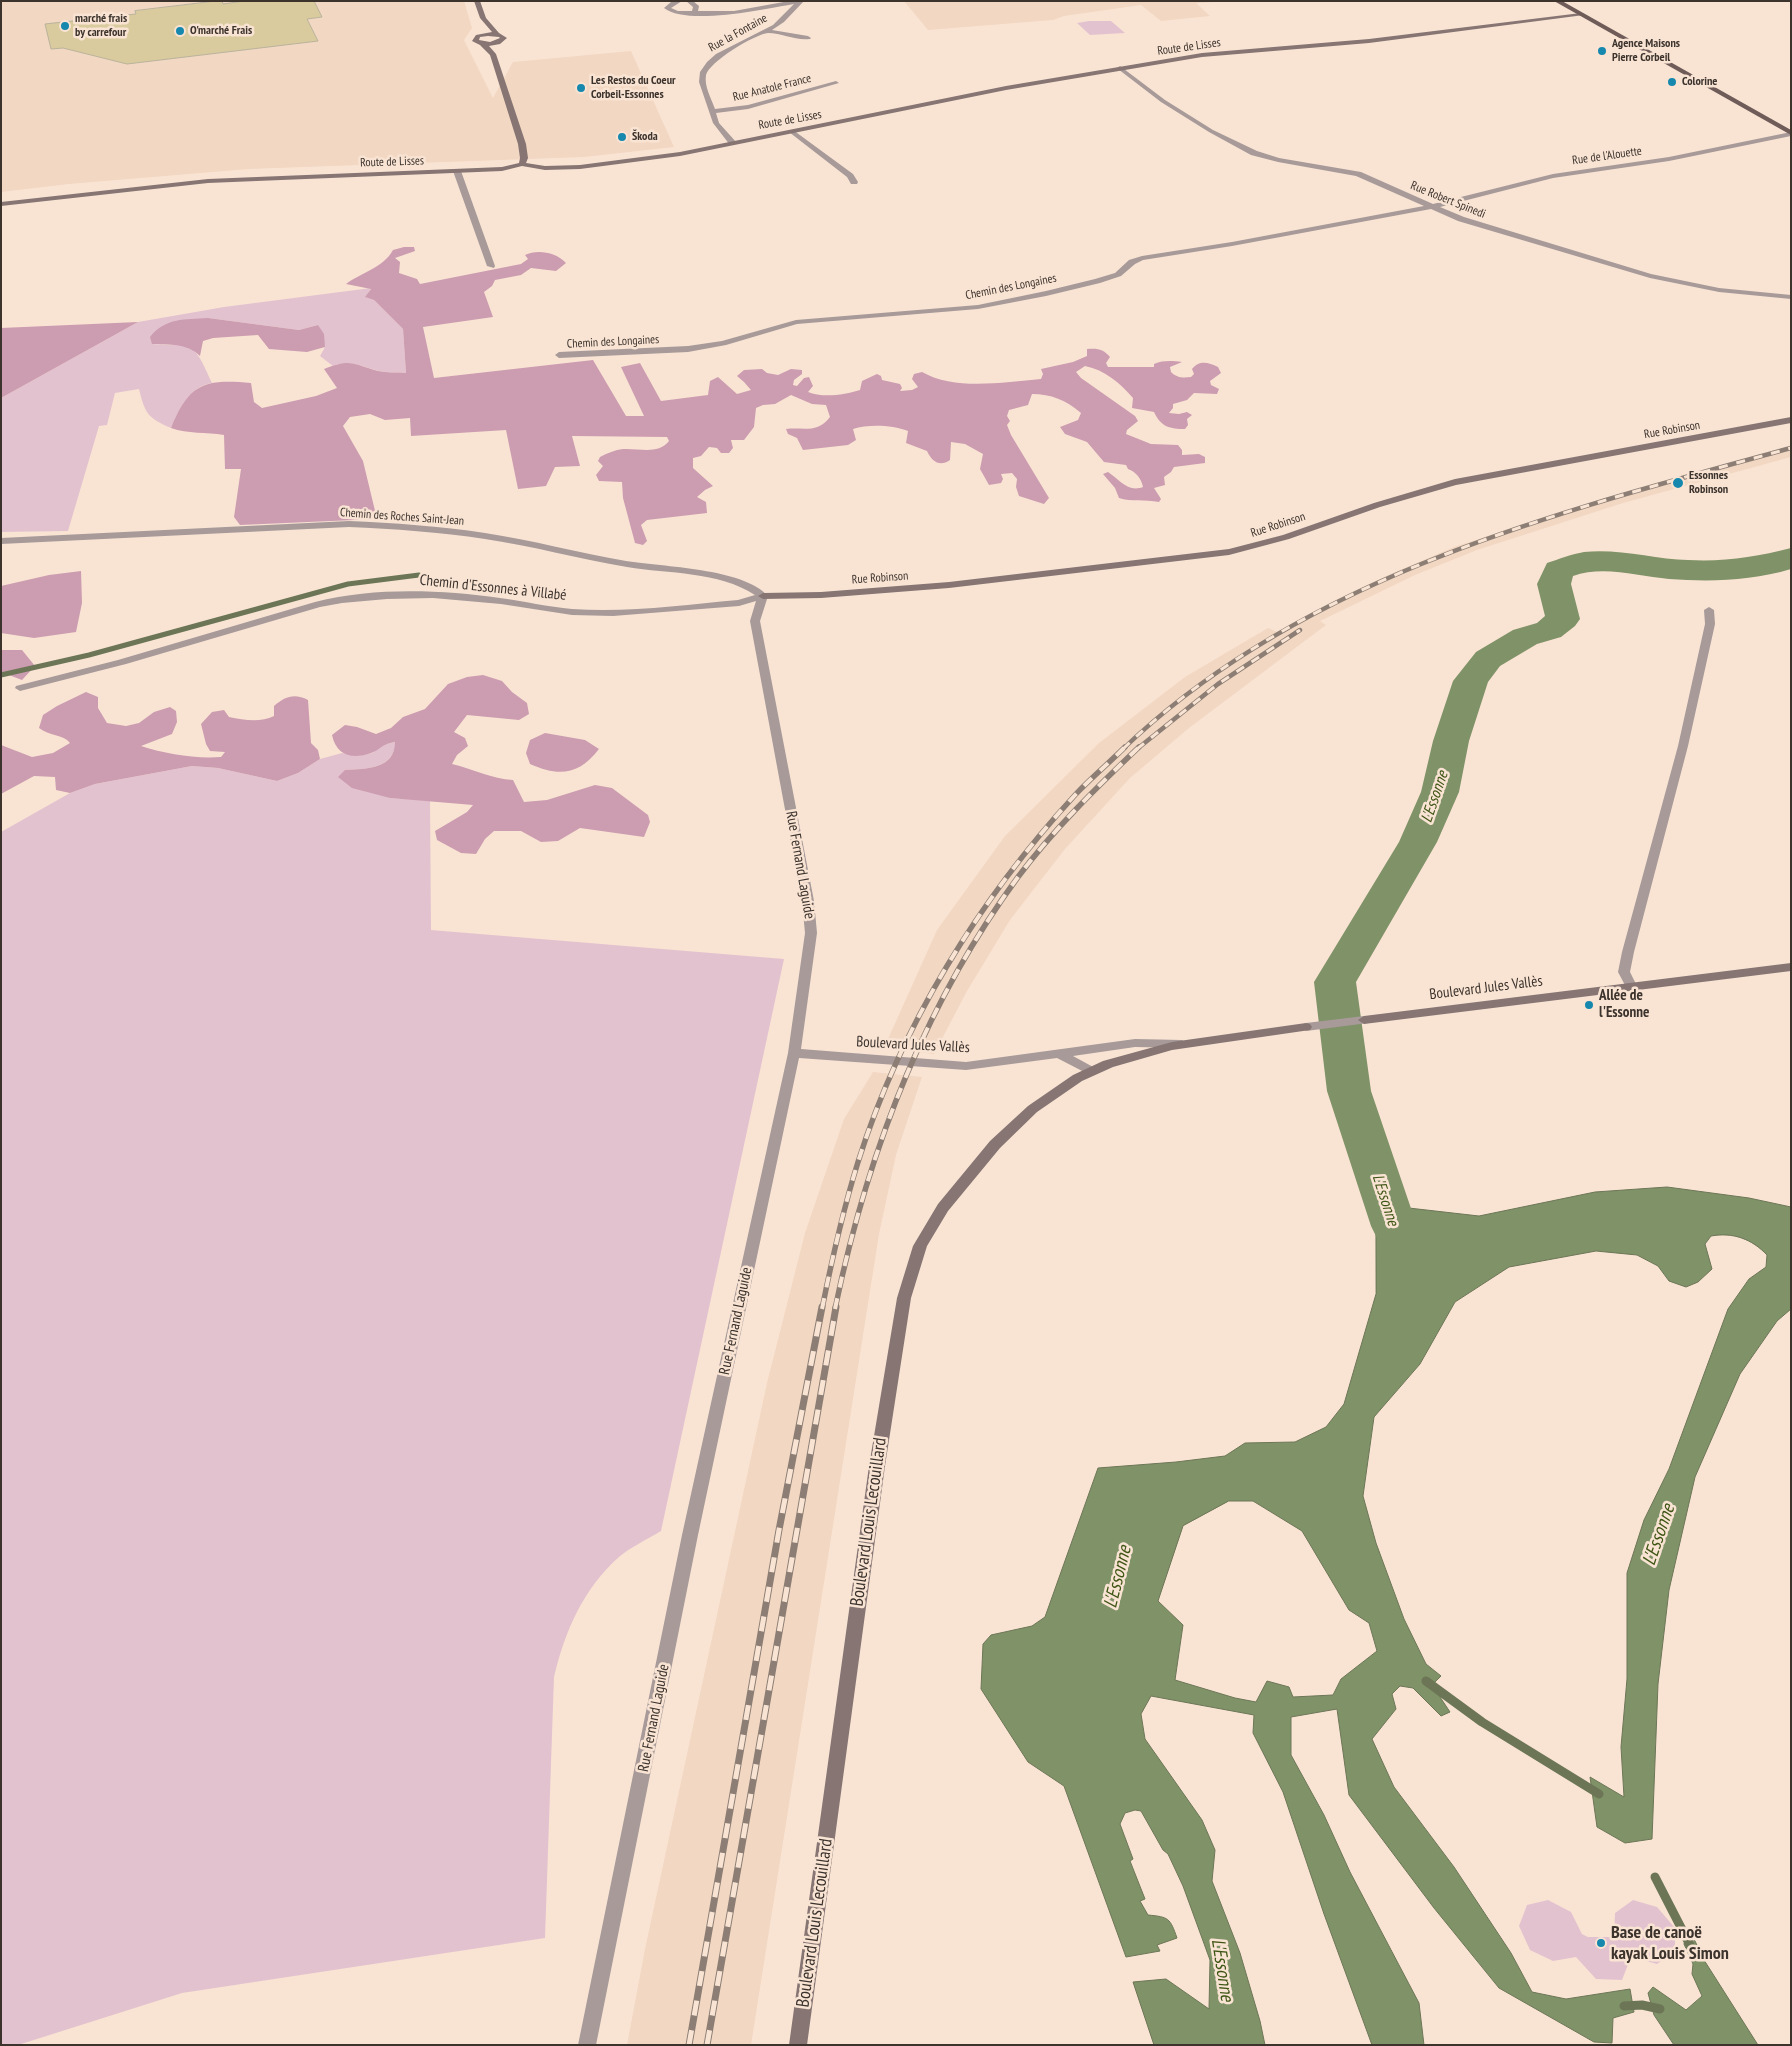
<!DOCTYPE html>
<html>
<head>
<meta charset="utf-8">
<style>
	body { margin:0 }
	#map { position:relative; width:1792px; height:2046px; overflow:hidden; background:#f9e4d4; font-family:"PT Sans Narrow",sans-serif }
	canvas { display:block }
	.frame { position:absolute; inset:0; border:2px solid #3c332d; pointer-events:none }
</style>
</head>
<body>
<div id="map">
<canvas width="1792" height="2046"></canvas>
<div class="frame"></div>
</div>
<script>
const g = document.querySelector('canvas').getContext('2d');
g.lineJoin = 'round';
function fill(path, color) { g.fillStyle = color; g.fill(path, 'evenodd'); }
function stroke(path, color, width, dash) { g.strokeStyle = color; g.lineWidth = width; g.lineCap = dash ? 'butt' : 'round'; g.setLineDash(dash || []); g.stroke(path); }
function write(font, color, halo, rows, align = 'center') {
  g.font = font + ' "PT Sans Narrow",sans-serif'; g.lineWidth = 5; g.setLineDash([]); g.textBaseline = 'middle'; g.strokeStyle = halo; g.fillStyle = color; for (const [text, x, y, turn = 0] of rows) {
    g.save(); g.translate(x, y); g.rotate((+turn || 0) * Math.PI / 180); g.textAlign = isNaN(turn) ? turn : align; if (halo) g.strokeText(text, 0, 0); g.fillText(text, 0, 0); g.restore();
  }
}
const built = new Path2D(`
	M 1,1 L 464,1 L 472,28 L 464,40 L 493,98 L 513,62 L 631,51 L 674,147 L 584,157 L 249,169 L 69,184 L 1,192 Z
	M 904,1 L 1233,1 L 1196,3 L 1210,16 L 1161,21 L 1141,5 L 1064,16 L 1053,20 L 928,30 Z
	M 1791,446 L 1791,457 L 1623,503 L 1477,550 L 1415,575 L 1320,621 L 1326,625 L 1189,728 L 1130,778 L 1065,849 L 1010,920 L 967,991 L 934,1054 L 884,1048 L 937,930 L 1005,836 L 1099,743 L 1185,677 L 1268,628 L 1277,632 L 1336,600 L 1384,577 L 1454,547 L 1609,497 Z
	M 873,1072 L 922,1077 L 896,1155 L 879,1234 L 751,2045 L 627,2045 L 645,1949 L 767,1383 L 805,1233 L 844,1119 Z`);
const green = new Path2D(`
	M 1089,21 L 1111,21 L 1125,33 L 1090,35 L 1077,23 Z
	M 371,288 L 366,297 L 374,300 L 403,329 L 406,373 C 398,372 387,373 379,371 C 362,367 350,359 333,366 L 320,356 L 325,347 L 318,325 L 299,330 L 208,318 L 152,344 C 196,346 194,343 212,383 C 190,386 179,409 171,428 C 148,418 145,414 139,389 L 115,393 L 107,425 L 99,426 L 68,531 L 1,532 L 1,398 L 138,322 L 224,307 Z
	M 396,742 C 393,769 367,769 345,770 L 390,798 L 430,800 L 431,930 L 784,959 L 661,1531 C 648,1539 631,1547 619,1557 C 583,1589 565,1631 554,1677 L 545,1938 L 182,1993 L 18,2045 L 1,2045 L 1,832 L 70,793 L 95,784 L 192,766 L 218,768 L 277,781 L 298,773 L 320,759 L 342,753 L 356,756 L 372,753 L 385,744 Z
	M 1548,1900 L 1571,1912 L 1582,1934 L 1588,1937 L 1614,1937 L 1615,1913 L 1633,1900 L 1657,1907 L 1675,1928 L 1675,1951 L 1657,1964 L 1631,1957 L 1622,1980 L 1596,1979 L 1576,1957 L 1553,1961 L 1530,1950 L 1519,1926 L 1527,1905 Z`);
const forest = new Path2D(`
	M 404,247 L 414,247 L 415,251 L 395,258 L 400,262 L 399,273 L 417,279 L 420,284 L 521,264 L 528,259 L 525,255 C 537,249 556,252 566,263 L 556,271 L 531,268 L 521,275 L 495,280 L 492,286 L 484,292 L 493,317 L 423,327 L 434,378 L 593,360 L 626,416 L 644,416 L 621,367 L 640,363 L 661,401 L 708,395 L 710,381 L 718,377 L 737,394 L 751,390 L 744,382 L 737,376 L 744,370 L 762,369 L 767,373 L 778,375 L 791,369 L 802,370 L 802,374 L 794,380 L 793,385 L 797,386 L 804,378 L 809,377 L 813,386 L 808,392 C 822,398 845,395 860,390 L 862,381 L 877,374 L 881,376 L 882,380 L 900,384 L 902,388 L 900,391 L 912,390 L 918,387 L 912,379 L 914,374 L 922,372 C 955,391 1004,382 1041,379 L 1043,374 L 1041,369 L 1073,362 L 1087,356 L 1087,349 C 1098,348 1103,349 1110,357 L 1106,363 L 1108,367 L 1154,367 L 1154,364 C 1164,360 1172,361 1182,362 L 1170,367 L 1171,372 C 1177,378 1183,378 1191,377 L 1194,374 L 1192,369 C 1199,360 1208,362 1218,367 L 1221,373 L 1210,381 L 1211,385 L 1219,389 L 1217,394 L 1194,393 L 1187,400 L 1173,404 L 1173,408 L 1169,413 L 1179,414 L 1187,412 L 1192,415 L 1187,419 L 1188,425 L 1185,429 C 1170,429 1161,427 1154,412 L 1132,408 L 1133,398 C 1120,383 1105,370 1085,366 L 1076,372 L 1081,378 L 1135,416 L 1138,421 L 1127,430 L 1126,434 L 1151,444 L 1178,445 L 1182,450 L 1182,455 L 1199,454 L 1205,457 L 1205,463 L 1174,467 L 1171,472 L 1164,477 L 1165,485 L 1154,488 L 1161,499 L 1159,502 C 1145,499 1131,502 1119,498 L 1115,488 L 1103,474 L 1108,472 C 1119,479 1128,493 1143,487 C 1141,478 1136,472 1128,469 L 1126,465 L 1104,462 L 1087,442 L 1065,434 L 1060,427 L 1078,420 L 1081,413 C 1066,400 1051,394 1032,394 L 1028,405 L 1009,410 L 1007,416 L 1010,421 L 1007,425 L 1011,435 L 1049,498 L 1044,504 L 1019,496 L 1016,487 L 1017,479 L 1012,473 L 1001,474 L 1003,479 L 1001,483 L 989,485 L 980,469 L 983,454 L 965,444 L 951,442 L 950,460 C 940,467 932,462 927,451 L 906,443 L 908,431 C 892,425 869,424 853,429 L 856,440 L 848,445 L 803,450 L 797,438 L 788,434 L 786,429 C 804,427 817,434 830,417 L 826,405 L 812,404 L 791,395 L 775,404 L 763,405 L 756,408 L 754,427 L 744,440 L 731,440 L 733,448 L 729,453 L 721,453 L 717,448 L 709,447 L 701,456 L 693,458 L 693,468 L 713,486 L 705,490 L 697,497 L 706,502 L 707,513 L 647,520 L 641,525 L 647,541 L 643,545 L 635,543 L 623,498 L 622,482 L 599,481 L 596,475 L 603,466 L 598,461 L 600,457 C 607,453 615,450 623,449 C 639,448 658,455 669,441 L 667,437 L 572,436 L 580,466 L 555,467 L 546,486 L 518,489 L 506,430 L 411,436 L 410,418 L 385,420 L 370,414 L 350,417 L 343,426 L 363,461 L 377,519 L 240,525 L 234,517 L 241,469 L 225,469 L 224,435 C 206,432 188,434 171,428 C 189,383 205,379 251,383 L 254,402 L 262,408 L 316,396 L 337,388 L 324,369 C 351,358 353,364 378,371 C 387,373 397,372 406,373 L 403,329 L 374,300 L 365,297 L 371,289 L 346,284 C 362,272 383,268 393,250 Z
	M 208,318 L 299,330 L 318,325 L 324,334 L 325,347 L 307,352 L 269,349 L 258,335 L 213,338 L 203,341 L 200,356 C 187,343 170,345 152,344 L 150,337 C 166,317 185,320 208,318 Z
	M 138,322 L 1,398 L 1,328 Z
	M 81,571 L 82,603 L 76,632 L 34,638 L 1,633 L 1,586 L 49,575 Z
	M 1,650 L 22,650 L 35,666 L 22,680 L 1,672 Z
	M 483,675 L 502,681 L 512,692 L 527,703 L 529,714 L 519,720 L 467,715 L 454,732 L 465,738 L 468,746 L 457,755 L 452,764 C 473,769 492,779 513,780 L 524,802 L 547,800 L 595,785 L 612,788 L 648,815 L 650,822 L 644,837 L 580,828 L 558,841 L 541,842 L 521,831 L 494,831 L 485,839 L 476,854 L 461,853 L 437,840 L 435,831 L 467,812 L 473,805 L 390,798 L 352,788 L 338,777 L 345,770 C 366,769 395,769 395,742 C 381,744 382,749 371,753 C 352,760 336,755 332,735 L 345,725 L 357,727 L 376,734 L 391,728 L 403,717 L 425,709 L 448,684 L 467,677 Z
	M 86,692 L 98,697 L 98,708 L 107,723 L 126,726 L 139,723 L 154,712 L 170,707 L 176,711 L 177,722 L 172,734 L 141,746 C 166,754 195,759 221,757 L 225,752 L 210,751 L 206,744 L 201,724 L 212,712 L 224,710 L 229,717 C 244,720 260,723 274,716 L 274,706 C 285,696 295,693 308,700 L 311,743 L 318,750 L 320,759 L 298,773 L 277,781 L 218,768 L 192,766 L 95,784 L 70,793 L 56,790 L 55,777 L 34,776 L 1,794 L 1,745 L 32,757 L 53,753 L 70,743 C 63,734 49,736 39,728 L 43,715 L 57,706 Z
	M 545,733 L 585,740 L 599,749 C 579,775 559,777 530,764 L 526,753 L 530,740 Z`);
const water = new Path2D(`
	M 1376,1171 L 1400,1207 L 1479,1216 L 1595,1192 L 1667,1187 L 1749,1198 L 1791,1207 L 1791,1309 L 1777,1321 L 1740,1374 L 1695,1477 L 1669,1590 L 1658,1684 L 1652,1839 L 1625,1843 L 1597,1827 L 1590,1777 L 1624,1797 L 1621,1747 L 1627,1679 L 1627,1573 L 1644,1520 L 1669,1469 L 1728,1309 L 1749,1279 L 1766,1267 L 1767,1255 C 1752,1239 1733,1232 1711,1236 L 1705,1244 L 1712,1269 L 1698,1282 L 1686,1287 L 1669,1281 L 1658,1266 L 1637,1255 L 1596,1251 L 1509,1267 L 1455,1302 L 1420,1364 L 1374,1417 L 1363,1496 L 1376,1543 L 1404,1619 L 1426,1664 L 1441,1676 L 1432,1685 L 1450,1712 L 1441,1716 L 1413,1688 L 1400,1686 L 1392,1694 L 1396,1709 L 1372,1739 L 1394,1787 L 1454,1867 L 1511,1953 L 1532,1992 L 1566,1999 L 1630,1989 L 1634,2012 L 1613,2018 L 1612,2043 L 1594,2042 L 1499,1988 L 1434,1908 L 1349,1795 L 1337,1709 L 1291,1717 L 1291,1755 L 1324,1815 L 1350,1872 L 1419,2003 L 1424,2045 L 1372,2045 L 1324,1914 L 1283,1792 L 1253,1733 L 1254,1715 L 1151,1696 L 1141,1714 L 1145,1739 L 1202,1820 L 1215,1850 L 1212,1881 L 1240,1953 L 1260,2021 L 1265,2045 L 1154,2045 L 1133,1982 L 1166,1979 L 1209,2009 L 1210,1960 L 1183,1886 L 1168,1854 L 1163,1850 L 1141,1811 L 1135,1810 L 1125,1813 L 1120,1824 L 1133,1859 L 1130,1861 L 1145,1899 L 1140,1901 L 1148,1915 C 1169,1917 1170,1918 1177,1938 L 1157,1945 L 1160,1951 L 1126,1957 L 1064,1786 L 1028,1762 L 981,1689 L 983,1644 L 991,1635 L 1032,1626 L 1045,1617 L 1098,1468 L 1176,1462 L 1225,1456 L 1245,1443 L 1295,1442 L 1326,1427 L 1344,1404 L 1376,1294 ZM 1229,1501 L 1253,1501 L 1302,1531 L 1349,1610 L 1369,1623 L 1377,1651 L 1341,1679 L 1333,1695 L 1293,1697 L 1289,1687 L 1267,1681 L 1256,1702 L 1235,1698 L 1175,1680 L 1183,1625 L 1158,1601 L 1183,1526 Z
	M 1695,1941 L 1704,1960 L 1758,2045 L 1674,2045 L 1654,2015 L 1648,1993 L 1653,1987 L 1686,2010 L 1702,1996 L 1692,1974 L 1693,1964 L 1684,1944 Z`);
const streamFar1 = new Path2D(`
	M 1,675 L 89,655 L 348,584 L 419,575`);
const stream = new Path2D(`
	M 1426,1681 L 1482,1722 L 1599,1794
	M 1655,1877 L 1692,1949
	M 1624,2006 L 1642,2005 L 1660,2009`);
const river = new Path2D(`
	M 1791,548 L 1791,569 C 1751,581 1710,582 1669,579 C 1638,576 1603,565 1573,576 L 1571,584 L 1580,619 L 1575,626 L 1561,637 L 1537,644 L 1500,666 L 1488,682 L 1469,741 L 1459,792 L 1437,842 L 1356,982 L 1371,1091 L 1417,1226 L 1411,1238 L 1394,1244 L 1377,1238 L 1371,1226 L 1327,1091 L 1314,982 L 1399,842 L 1421,792 L 1433,741 L 1453,681 L 1476,652 L 1513,630 L 1537,623 L 1545,616 L 1537,584 L 1547,563 C 1559,559 1572,554 1584,552 C 1617,548 1655,559 1688,560 C 1724,562 1756,557 1791,548 Z`);
const building = new Path2D(`
	M 216,1 L 222,1 L 223,4 L 244,1 L 314,1 L 322,17 L 307,19 L 318,41 L 127,64 L 63,48 L 51,49 L 45,24 L 136,14 L 135,11 Z`);
const street = new Path2D(`
	M 682,1 L 671,8 L 678,11 L 692,11 L 693,7 L 686,1 L 693,1 L 699,6 L 698,11 L 734,11 L 789,1 L 804,1 L 784,22 L 772,30 L 808,36 L 811,38 L 810,39 C 796,41 782,33 768,33 C 755,34 709,62 706,75 C 704,86 711,98 715,109 L 748,105 L 836,81 L 839,83 L 748,109 L 716,113 L 719,123 L 737,143 L 730,145 L 713,123 L 699,82 L 700,72 L 707,62 L 716,54 L 773,25 L 794,4 C 765,9 687,26 664,8 L 671,2 Z
	M 1120,66 L 1165,100 L 1213,130 L 1257,151 L 1279,158 L 1361,172 L 1433,204 L 1553,174 L 1669,157 L 1791,132 L 1791,136 L 1669,161 L 1553,178 L 1440,207 L 1464,217 L 1651,274 L 1719,288 L 1791,295 L 1791,299 L 1719,292 L 1650,278 L 1458,221 L 1431,209 L 1232,246 L 1143,260 L 1135,264 L 1121,276 L 1100,283 L 1046,296 L 978,309 L 797,324 L 726,345 L 688,352 L 559,358 L 555,355 L 559,352 L 688,346 L 722,341 L 796,320 L 978,305 L 1046,291 L 1095,279 L 1115,273 L 1129,260 L 1142,256 L 1232,242 L 1424,206 L 1356,176 L 1278,162 L 1251,155 L 1209,132 L 1161,102 L 1118,69 L 1117,68 Z
	M 789,130 L 793,130 L 853,174 L 858,182 L 857,184 L 851,184 L 847,177 L 789,132 Z
	M 454,169 L 461,171 L 495,266 L 494,268 L 487,266 L 453,171 Z
	M 349,521 C 394,523 440,526 485,533 C 532,540 579,553 626,561 C 663,567 743,568 768,596 L 760,621 L 814,901 L 817,933 L 801,1049 L 966,1062 L 1135,1039 L 1182,1040 L 1188,1044 L 1182,1048 L 1135,1047 L 1073,1056 L 1095,1068 L 1096,1071 L 1095,1074 L 1090,1075 L 1057,1058 L 966,1070 L 799,1058 L 698,1535 L 596,2045 L 578,2045 L 682,1535 L 788,1053 L 805,933 L 802,901 L 750,621 L 756,601 L 739,606 L 613,616 L 572,615 L 501,604 L 433,598 L 387,599 L 342,603 L 320,607 L 126,664 L 20,691 L 15,688 L 16,686 L 118,660 L 315,602 C 375,587 441,590 500,598 C 524,601 548,607 572,609 C 627,613 683,605 738,600 L 755,595 C 718,571 669,574 627,567 C 579,559 533,546 485,539 C 440,532 394,529 349,527 L 1,544 L 1,538 Z
	M 1709,607 L 1714,610 L 1715,624 L 1688,746 L 1634,952 L 1630,972 L 1637,986 L 1631,990 L 1627,989 L 1618,972 L 1622,952 L 1678,746 L 1705,624 L 1704,610 Z
	M 1364,1016 L 1370,1020 L 1368,1023 L 1306,1031 L 1300,1027 L 1306,1023 Z`);
const secondary = new Path2D(`
	M 474,1 L 480,1 L 486,18 L 499,33 L 507,38 L 500,44 L 489,46 L 496,54 L 526,144 L 528,158 L 526,163 L 545,166 L 580,165 L 680,152 L 1006,86 L 1202,53 L 1369,39 L 1581,13 L 1584,15 L 1369,43 L 1202,57 L 1006,90 L 680,156 L 580,169 L 545,170 L 522,166 L 502,171 L 208,183 L 1,206 L 1,202 L 208,179 L 502,167 L 519,163 L 520,158 L 518,144 L 490,55 L 480,45 L 472,41 L 476,35 L 492,32 L 480,18 ZM 488,36 L 499,37 L 500,38 L 490,42 L 479,40 L 480,37 Z
	M 1791,417 L 1791,423 L 1456,485 L 1380,507 L 1289,539 L 1229,555 L 949,588 L 821,598 L 763,599 L 758,596 L 763,593 L 821,592 L 949,582 L 1229,549 L 1283,535 L 1374,503 L 1455,479 Z
	M 1791,963 L 1791,971 L 1364,1024 L 1358,1020 L 1364,1016 Z
	M 1306,1023 L 1310,1024 L 1312,1027 L 1310,1030 L 1172,1050 L 1113,1067 L 1082,1081 L 1037,1112 L 1000,1148 L 948,1211 L 927,1246 L 911,1298 L 885,1466 L 807,2045 L 789,2045 L 869,1466 L 897,1298 L 913,1246 L 938,1204 L 990,1141 L 1028,1106 L 1073,1075 L 1103,1061 L 1172,1042 Z`);
const primary = new Path2D(`
	M 1554,1 L 1562,1 L 1791,130 L 1791,135 Z`);
const railFar2 = new Path2D(`
	M 1123,749 C 1303,576 1558,512 1791,448
	M 1137,749 L 1218,684 L 1300,630`);
const railFar1 = new Path2D(`
	M 822,1309 C 832,1259 843,1210 858,1162 C 901,1026 979,899 1076,794 C 1091,778 1109,763 1125,747
	M 835,1309 C 867,1154 924,1005 1018,877 C 1053,830 1096,788 1139,747`);
const rail = new Path2D(`
	M 689,2045 L 779,1530 L 822,1307
	M 707,2045 L 836,1307`);
const markers = [
	[65,26,5,"#1687ad"],
	[180,31,5,"#1687ad"],
	[1602,51,5,"#1687ad"],
	[1672,82,5,"#1687ad"],
	[581,88,5,"#1687ad"],
	[622,137,5,"#1687ad"],
	[1678,483,6,"#1687ad"],
	[1589,1005,5,"#1687ad"],
	[1601,1943,5,"#1687ad"]
];
const farPoinames = [
	["marché frais",75,19],
	["by carrefour",75,33],
	["O'marché Frais",190,31],
	["Agence Maisons",1612,44],
	["Pierre Corbeil",1612,58],
	["Les Restos du Coeur",591,81],
	["Corbeil-Essonnes",591,95],
	["Colorine",1682,82],
	["Škoda",632,137],
	["Essonnes",1689,476],
	["Robinson",1689,490]
];
const farStreetnames = [
	["Rue la Fontaine",738,33,-29],
	["Route de Lisses",1189,47,-8],
	["Rue Anatole France",772,88,-14],
	["Route de Lisses",790,120,-10],
	["Rue de l'Alouette",1607,156,-8],
	["Route de Lisses",392,162,-2],
	["Rue Robert Spinedi",1448,200,22],
	["Chemin des Longaines",1011,287,-11],
	["Chemin des Longaines",613,342,-3],
	["Rue Robinson",1672,430,-10],
	["Chemin des Roches Saint-Jean",402,517,4],
	["Rue Robinson",1278,525,-18],
	["Rue Robinson",880,578,-4]
];
const streetNames = [
	["Chemin d'Essonnes à Villabé",493,588,6],
	["Rue Fernand Laguide",800,865,80],
	["Boulevard Jules Vallès",1486,988,-7],
	["Boulevard Jules Vallès",913,1045,3],
	["Rue Fernand Laguide",736,1321,-78],
	["Rue Fernand Laguide",654,1718,-79]
];
const poiNames = [
	["Allée de",1599,996],
	["l'Essonne",1599,1013]
];
const waterNames = [
	["L'Essonne",1435,797,-71],
	["L'Essonne",1385,1200,72]
];
const nearStreetnames = [
	["Boulevard Louis Lecouillard",869,1522,-82],
	["Boulevard Louis Lecouillard",815,1923,-82]
];
const nearPoinames = [
	["Base de canoë",1611,1933],
	["kayak Louis Simon",1611,1954]
];
const nearWaternames = [
	["L'Essonne",1659,1535,-71],
	["L'Essonne",1118,1577,-76],
	["L'Essonne",1222,1970,81]
];
fill(built, '#f2d7c2');
fill(green, '#e3c2cf');
fill(forest, '#cc9cb0');
fill(water, '#809268');
stroke(water, '#6c7656', 1);
stroke(streamFar1, '#6c7656', 5);
stroke(stream, '#6c7656', 9);
fill(river, '#809268');
fill(building, '#d9cb9d');
stroke(building, '#bab39d', 1);
fill(street, '#a79a99');
fill(secondary, '#867573');
fill(primary, '#6f5b58');
stroke(railFar2, '#8c7e74', 4.5);
stroke(railFar1, '#8c7e74', 5.5);
stroke(rail, '#8c7e74', 7);
stroke(railFar2, '#f9e4d4', 3, [9]);
stroke(railFar1, '#f9e4d4', 4, [11]);
stroke(rail, '#f9e4d4', 5, [15]);
for (const [x, y, r, color] of markers) { const dot = new Path2D(); dot.arc(x, y, r, 0, 2 * Math.PI); g.fillStyle = color; g.fill(dot); stroke(dot, '#f9e4d4', 2); }
write('bold 12px', '#3c332d', '#f9e4d4', farPoinames, 'left');
write('12px', '#3c332d', '#f9e4d4', farStreetnames);
write('15px', '#3c332d', '#f9e4d4', streetNames);
write('bold 15px', '#3c332d', '#f9e4d4', poiNames, 'left');
write('italic 16px', '#3f5515', '#f9e4d4', waterNames);
write('18px', '#3c332d', '#f9e4d4', nearStreetnames);
write('bold 18px', '#3c332d', '#f9e4d4', nearPoinames, 'left');
write('italic 19px', '#3f5515', '#f9e4d4', nearWaternames);
</script>
</body>
</html>
